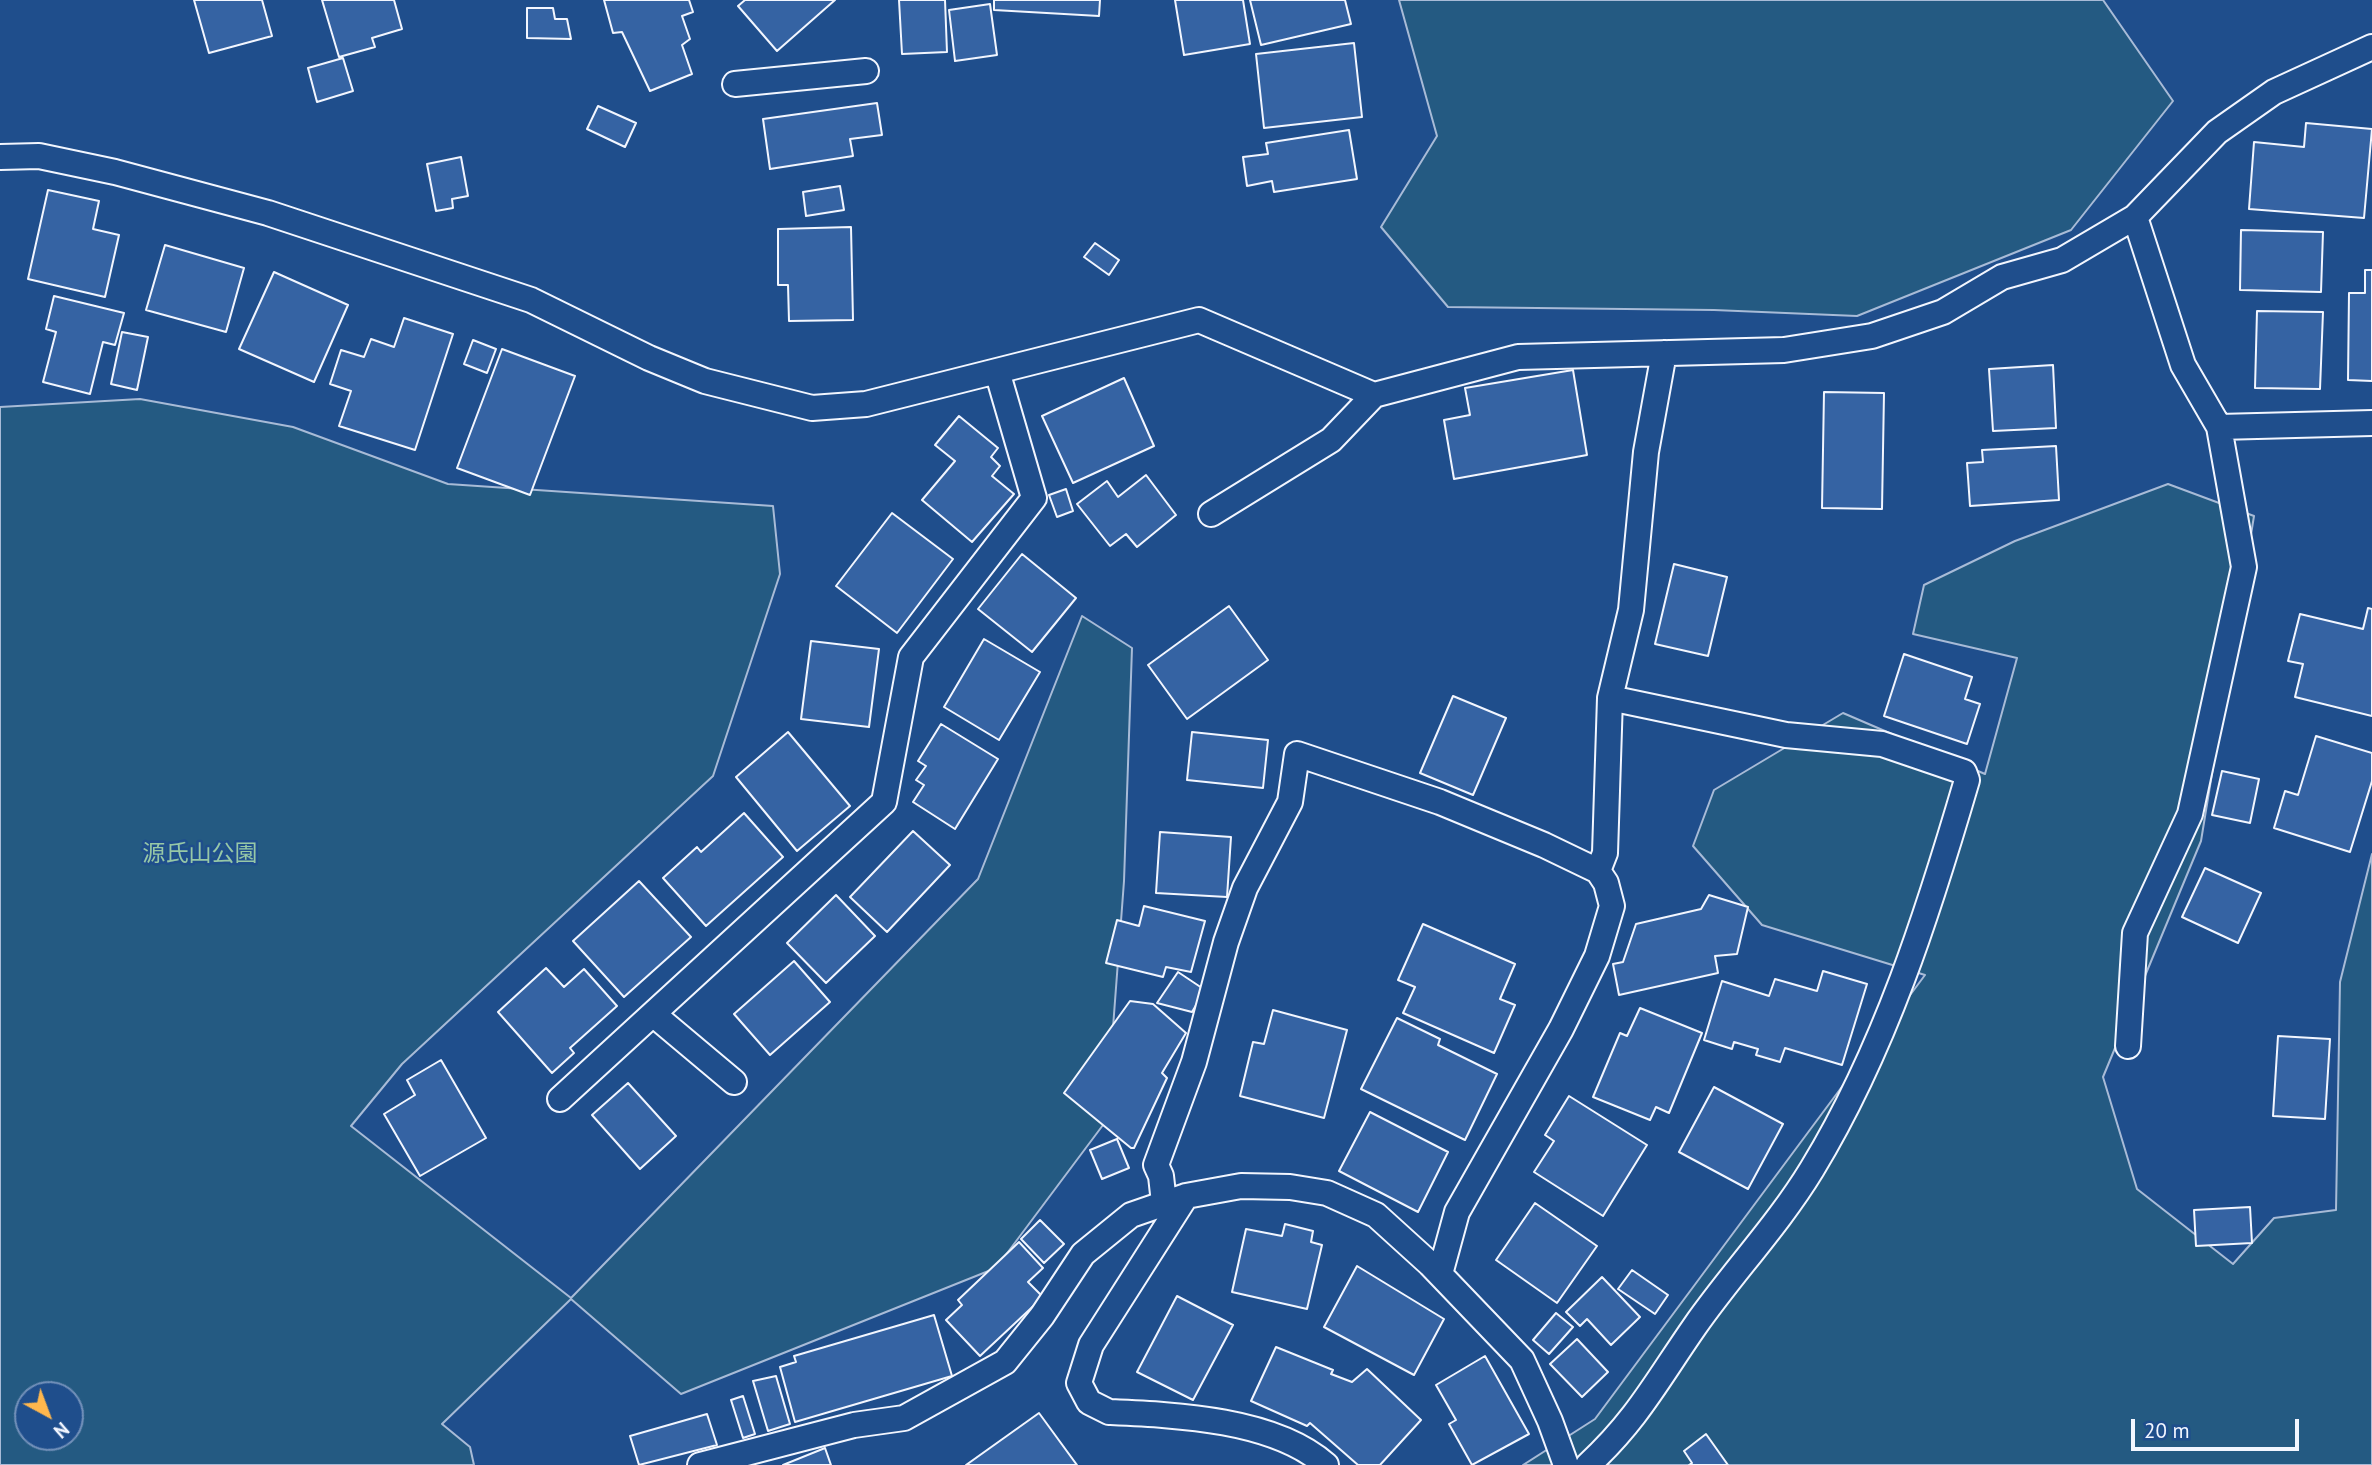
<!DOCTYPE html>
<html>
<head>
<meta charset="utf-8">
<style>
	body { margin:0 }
	#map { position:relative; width:2372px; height:1465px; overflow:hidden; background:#1f4e8c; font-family:"PT Sans",sans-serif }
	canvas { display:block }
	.north { position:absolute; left:14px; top:1381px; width:70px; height:70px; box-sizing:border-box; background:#1f4e8c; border:2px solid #7391ba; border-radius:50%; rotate:139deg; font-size:19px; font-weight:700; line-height:28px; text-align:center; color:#f2f6ff }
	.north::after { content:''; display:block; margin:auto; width:24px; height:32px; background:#ffb74d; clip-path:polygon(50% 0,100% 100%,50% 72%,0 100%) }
	.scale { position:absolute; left:2131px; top:1419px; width:168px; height:32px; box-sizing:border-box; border:4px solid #f2f6ff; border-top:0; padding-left:9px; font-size:21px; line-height:24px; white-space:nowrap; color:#f2f6ff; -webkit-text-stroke:5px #1f4e8c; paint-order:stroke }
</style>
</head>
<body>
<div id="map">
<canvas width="2372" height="1465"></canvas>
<div class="north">N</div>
<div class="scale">20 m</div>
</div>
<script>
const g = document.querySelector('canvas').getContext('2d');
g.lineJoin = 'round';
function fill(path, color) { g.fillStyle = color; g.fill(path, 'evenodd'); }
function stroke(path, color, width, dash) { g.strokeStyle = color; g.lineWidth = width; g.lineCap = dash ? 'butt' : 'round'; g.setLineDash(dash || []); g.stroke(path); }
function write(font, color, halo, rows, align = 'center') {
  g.font = font + ' "PT Sans","Noto Sans JP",sans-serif'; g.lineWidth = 5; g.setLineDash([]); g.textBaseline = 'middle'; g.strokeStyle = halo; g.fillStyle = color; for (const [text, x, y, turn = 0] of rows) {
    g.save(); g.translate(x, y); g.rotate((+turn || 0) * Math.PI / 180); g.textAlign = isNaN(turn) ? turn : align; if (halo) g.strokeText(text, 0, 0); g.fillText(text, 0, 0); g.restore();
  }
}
const green = new Path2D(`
	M 1399,0 L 2103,0 L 2173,101 L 2071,230 L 1857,316 L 1714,310 L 1448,307 L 1381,227 L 1437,136 Z
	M 140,399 L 293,427 L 448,484 L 773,506 L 780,574 L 713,776 L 402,1064 L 351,1126 L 571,1298 L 978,879 L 1082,616 L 1132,648 L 1124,881 L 1106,1121 L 996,1268 L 681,1394 L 571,1299 L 442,1424 L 470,1447 L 474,1465 L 0,1465 L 0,407 ZM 28,1395 L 70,1395 L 70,1437 L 28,1437 Z
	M 2168,484 L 2254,516 L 2201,841 L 2103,1077 L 2137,1189 L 2233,1264 L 2274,1218 L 2336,1210 L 2340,982 L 2372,854 L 2372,1465 L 1523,1465 L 1595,1419 L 1925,975 L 1762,925 L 1693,846 L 1714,790 L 1843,713 L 1985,774 L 2017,658 L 1913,634 L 1924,585 L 2015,541 Z`);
const building = new Path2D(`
	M 194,0 L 262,0 L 272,36 L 209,53 Z
	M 322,0 L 394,0 L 402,29 L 372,38 L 375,47 L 339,57 Z
	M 604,0 L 689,0 L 693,12 L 682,16 L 690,39 L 682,45 L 692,74 L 650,91 L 622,32 L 613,33 Z
	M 745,0 L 835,0 L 777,51 L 738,6 Z
	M 899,0 L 945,0 L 947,52 L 902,54 Z
	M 994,0 L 1100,0 L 1099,16 L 994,10 Z
	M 1175,0 L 1243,0 L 1250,44 L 1184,55 Z
	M 1250,0 L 1345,0 L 1351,24 L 1261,45 Z
	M 990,4 L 997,55 L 955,61 L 949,10 Z
	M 527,8 L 553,8 L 555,19 L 567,19 L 571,39 L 527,38 Z
	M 1354,43 L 1362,117 L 1264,128 L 1256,54 Z
	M 343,58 L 353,91 L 317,102 L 308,68 Z
	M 877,103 L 882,135 L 850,139 L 853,156 L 770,169 L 763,119 Z
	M 598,106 L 636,123 L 625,147 L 587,129 Z
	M 2306,123 L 2372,129 L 2364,218 L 2249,209 L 2254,142 L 2304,147 Z
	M 1349,130 L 1357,179 L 1274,192 L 1272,181 L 1247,186 L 1243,157 L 1268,154 L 1266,143 Z
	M 461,157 L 468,196 L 452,199 L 453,208 L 436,211 L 427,164 Z
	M 840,186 L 844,210 L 806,216 L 803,192 Z
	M 48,190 L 99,201 L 93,229 L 119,235 L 105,297 L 28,279 Z
	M 851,227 L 853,320 L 789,321 L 788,285 L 778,285 L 778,229 Z
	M 2241,230 L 2323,232 L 2321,292 L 2240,290 Z
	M 1095,243 L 1119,260 L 1109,275 L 1084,257 Z
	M 165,245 L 244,268 L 226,332 L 146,310 Z
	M 2365,270 L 2372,270 L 2372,381 L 2348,380 L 2349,293 L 2365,293 Z
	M 274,272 L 348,305 L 314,382 L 239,349 Z
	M 54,296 L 124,313 L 115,345 L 103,342 L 90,394 L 43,382 L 56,332 L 46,329 Z
	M 2257,311 L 2323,312 L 2320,389 L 2255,388 Z
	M 404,318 L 453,334 L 415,450 L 339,426 L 351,391 L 330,384 L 341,350 L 364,357 L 371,339 L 394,347 Z
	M 122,332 L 148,337 L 137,390 L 111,384 Z
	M 473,340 L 496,349 L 487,373 L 464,364 Z
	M 502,349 L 575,376 L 530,495 L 457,468 Z
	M 2053,365 L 2056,428 L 1993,431 L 1989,369 Z
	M 1573,370 L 1587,455 L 1454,479 L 1444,420 L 1470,415 L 1465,388 Z
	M 1124,378 L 1154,446 L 1073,483 L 1042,416 Z
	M 1824,392 L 1884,393 L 1882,509 L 1822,508 Z
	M 959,416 L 998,448 L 991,457 L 1000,466 L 992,476 L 1014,494 L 972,542 L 922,500 L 955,461 L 935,445 Z
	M 2056,446 L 2059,500 L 1970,506 L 1967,463 L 1983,462 L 1982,450 Z
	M 1146,475 L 1176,515 L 1137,547 L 1126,534 L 1110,546 L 1077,504 L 1107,481 L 1118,497 Z
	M 1066,489 L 1073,511 L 1057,517 L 1049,495 Z
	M 892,513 L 953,559 L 897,633 L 836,586 Z
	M 1022,554 L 1076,598 L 1032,652 L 978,609 Z
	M 1674,564 L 1727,577 L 1708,656 L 1655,644 Z
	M 1229,606 L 1268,660 L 1187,719 L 1148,665 Z
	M 2368,608 L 2372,609 L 2372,716 L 2295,697 L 2303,664 L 2288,661 L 2300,614 L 2363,629 Z
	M 984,639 L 1040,672 L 999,740 L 944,707 Z
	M 811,641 L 879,649 L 869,727 L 801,719 Z
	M 1904,654 L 1972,677 L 1965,699 L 1980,704 L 1967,744 L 1884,716 Z
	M 1453,696 L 1506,718 L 1473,795 L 1420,773 Z
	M 941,724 L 998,759 L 955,829 L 913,802 L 924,785 L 916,780 L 926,766 L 918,761 Z
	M 788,732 L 850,806 L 797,851 L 736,777 Z
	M 1192,732 L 1268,740 L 1263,788 L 1187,780 Z
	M 2316,736 L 2372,753 L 2372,781 L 2350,852 L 2274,828 L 2285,791 L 2298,795 Z
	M 2222,771 L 2259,779 L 2250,823 L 2212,815 Z
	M 744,813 L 783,857 L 706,926 L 663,878 L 697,847 L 701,852 Z
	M 913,831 L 950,865 L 887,932 L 850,897 Z
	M 1160,832 L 1231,837 L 1227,897 L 1156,893 Z
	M 2205,868 L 2261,893 L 2238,943 L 2182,917 Z
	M 639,881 L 691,937 L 624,997 L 573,941 Z
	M 836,895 L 875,936 L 826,983 L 787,943 Z
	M 1709,895 L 1748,907 L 1737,954 L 1715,956 L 1718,973 L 1619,995 L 1613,964 L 1623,962 L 1636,924 L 1701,909 Z
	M 1144,906 L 1205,921 L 1191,972 L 1166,967 L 1163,977 L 1106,963 L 1117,920 L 1139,926 Z
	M 1423,924 L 1515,964 L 1500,999 L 1515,1005 L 1494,1053 L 1403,1013 L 1415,987 L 1398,980 Z
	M 794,961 L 830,1002 L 770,1055 L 734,1014 Z
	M 546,968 L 564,987 L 584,969 L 617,1006 L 570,1048 L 574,1053 L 552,1073 L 498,1012 Z
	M 1823,971 L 1867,984 L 1842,1065 L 1785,1048 L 1780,1062 L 1756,1055 L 1758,1049 L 1734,1042 L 1732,1049 L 1704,1040 L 1722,981 L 1769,996 L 1775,979 L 1817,991 Z
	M 1178,972 L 1205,990 L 1192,1012 L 1157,1003 Z
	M 1130,1001 L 1153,1004 L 1186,1033 L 1162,1073 L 1167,1078 L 1134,1148 L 1131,1148 L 1064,1093 Z
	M 1640,1008 L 1702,1033 L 1669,1113 L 1656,1107 L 1650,1120 L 1593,1097 L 1620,1033 L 1627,1036 Z
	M 1273,1010 L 1347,1030 L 1324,1118 L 1240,1096 L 1253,1042 L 1264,1044 Z
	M 1397,1018 L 1440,1039 L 1438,1045 L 1497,1074 L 1465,1140 L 1361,1089 Z
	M 2278,1036 L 2330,1039 L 2325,1119 L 2273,1116 Z
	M 441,1060 L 486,1138 L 420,1176 L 384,1114 L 415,1095 L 407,1080 Z
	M 628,1083 L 676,1136 L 640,1169 L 592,1115 Z
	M 1714,1087 L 1783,1124 L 1748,1189 L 1679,1152 Z
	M 1569,1096 L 1647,1145 L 1603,1216 L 1534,1172 L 1554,1141 L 1545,1135 Z
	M 1370,1112 L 1448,1152 L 1418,1212 L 1339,1171 Z
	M 1117,1139 L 1129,1168 L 1102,1179 L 1090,1150 Z
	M 1535,1203 L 1597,1246 L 1557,1303 L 1496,1260 Z
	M 2250,1207 L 2252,1243 L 2196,1246 L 2194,1210 Z
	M 1040,1220 L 1064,1244 L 1044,1263 L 1021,1239 Z
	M 1285,1224 L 1313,1231 L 1311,1242 L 1322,1245 L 1307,1309 L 1232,1292 L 1246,1229 L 1282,1236 Z
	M 1019,1242 L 1043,1268 L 1028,1282 L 1043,1297 L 980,1356 L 946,1320 L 962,1305 L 958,1300 Z
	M 1357,1266 L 1444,1319 L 1414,1375 L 1324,1327 Z
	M 1632,1270 L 1668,1295 L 1655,1314 L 1618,1289 Z
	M 1602,1277 L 1640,1317 L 1611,1345 L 1587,1319 L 1580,1326 L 1566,1312 Z
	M 1177,1296 L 1233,1325 L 1193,1400 L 1137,1372 Z
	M 1556,1313 L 1573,1327 L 1549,1354 L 1533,1340 Z
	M 934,1315 L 952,1376 L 795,1422 L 780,1367 L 796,1362 L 794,1356 Z
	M 1577,1339 L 1608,1372 L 1582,1397 L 1550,1364 Z
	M 1276,1347 L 1333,1370 L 1331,1374 L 1352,1382 L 1367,1369 L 1421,1420 L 1380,1465 L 1358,1465 L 1310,1423 L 1307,1426 L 1251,1401 Z
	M 1485,1356 L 1529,1434 L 1472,1465 L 1449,1424 L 1456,1420 L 1436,1385 Z
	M 776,1376 L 790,1424 L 768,1431 L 753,1381 Z
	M 743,1396 L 755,1434 L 743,1438 L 731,1400 Z
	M 1039,1413 L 1077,1465 L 966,1465 Z
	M 707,1414 L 717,1445 L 639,1465 L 630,1436 Z
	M 1706,1434 L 1728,1465 L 1689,1465 L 1692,1463 L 1684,1451 Z
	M 825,1448 L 831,1465 L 783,1465 Z`);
const service = new Path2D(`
	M 735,84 L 866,71
	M 0,157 L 39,156 L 115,172 L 268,213 L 531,300 L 649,358 L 705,381 L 812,408 L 866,404 L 1199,320 L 1374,395 L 1518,357 L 1784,350 L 1872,336 L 1943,312 L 2002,277 L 2062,260 L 2135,217 L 2217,132 L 2274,92 L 2372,47
	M 2219,427 L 2372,423
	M 1211,514 L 1331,440 L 1374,395
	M 1598,871 L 1605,853 L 1610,698 L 1631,610 L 1646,452 L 1664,353
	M 653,1014 L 734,1082
	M 2128,1046 L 2135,933 L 2190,814 L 2244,567 L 2219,427 L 2183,365 L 2135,217
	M 560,1099 L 884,802 L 911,657 L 1034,498 L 997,371
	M 1186,1196 L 1091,1345 L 1079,1383 L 1089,1402 L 1109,1412 C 1176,1415 1274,1419 1326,1465
	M 1164,1203 L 1161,1176 L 1156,1165 L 1194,1062 L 1226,942 L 1245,888 L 1290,802 L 1297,754 L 1440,802 L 1544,845 L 1598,871 L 1606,883 L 1612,906 L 1597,956 L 1561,1029 L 1457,1212 L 1440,1274
	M 700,1465 L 854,1425 L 904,1418 L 1005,1362 L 1042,1316 L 1083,1254 L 1131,1215 L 1186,1196 L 1241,1186 L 1290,1187 L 1327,1193 L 1376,1215 L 1430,1264 L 1522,1360 L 1550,1421 L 1566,1465
	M 1588,1465 C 1637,1420 1658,1379 1695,1326 C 1732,1273 1778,1225 1812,1169 C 1885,1049 1928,913 1967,780 L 1964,772 L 1882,744 L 1786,735 L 1610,698`);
const parkNames = [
	["源氏山公園",200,854]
];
fill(green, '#245a82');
stroke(green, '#a8bbd7', 2);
fill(building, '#3563a3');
stroke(building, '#f2f6ff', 2);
stroke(service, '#f2f6ff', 28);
stroke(service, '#1f4e8c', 24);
write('23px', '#97c8a6', '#1f4e8c', parkNames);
</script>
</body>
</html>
